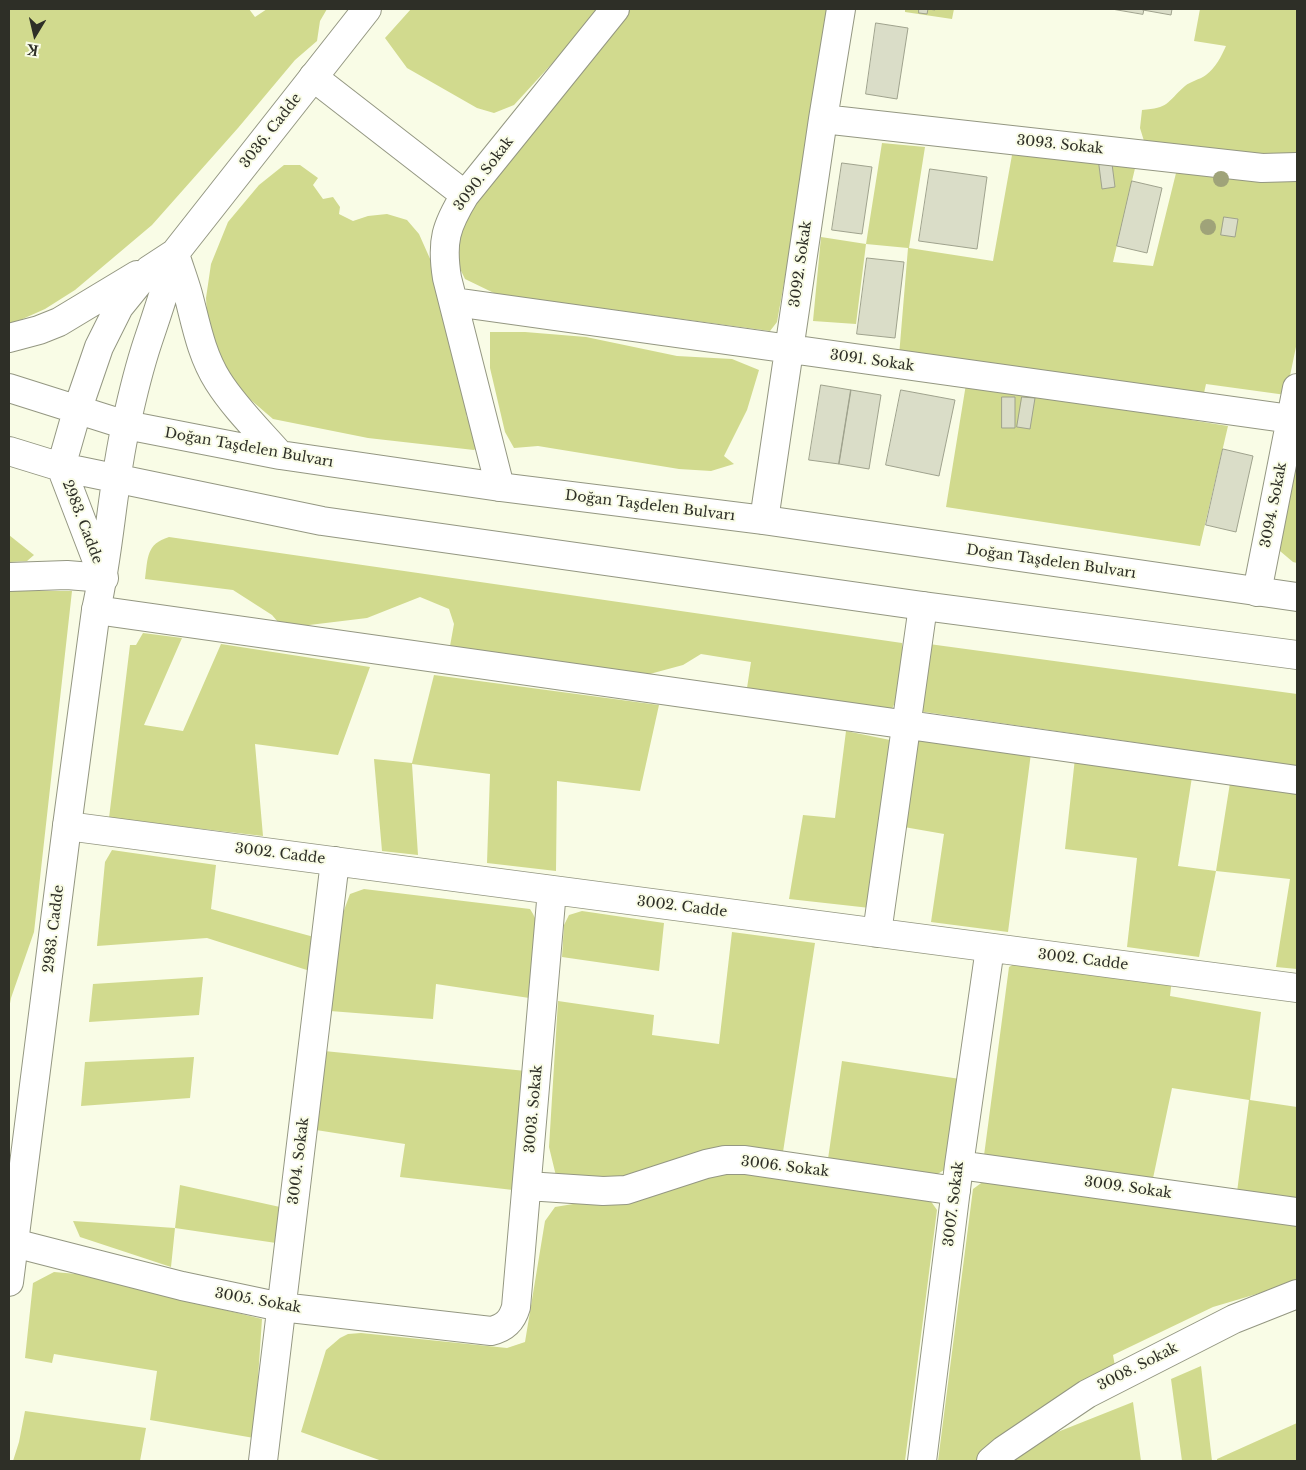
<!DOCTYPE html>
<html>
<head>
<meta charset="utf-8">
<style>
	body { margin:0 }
	#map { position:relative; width:1306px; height:1470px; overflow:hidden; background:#f9fce6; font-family:"Libre Baskerville",serif }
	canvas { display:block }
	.frame { position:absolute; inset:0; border:10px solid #2e2f27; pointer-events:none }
	.north { position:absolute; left:10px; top:10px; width:50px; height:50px; -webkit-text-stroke:4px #f9fce6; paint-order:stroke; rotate:189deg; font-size:14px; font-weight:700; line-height:20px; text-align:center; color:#2e2f27 }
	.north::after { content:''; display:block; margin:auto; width:18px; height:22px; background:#2e2f27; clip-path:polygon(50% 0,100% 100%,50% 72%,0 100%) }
</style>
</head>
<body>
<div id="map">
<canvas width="1306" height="1470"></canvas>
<div class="frame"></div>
<div class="north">K</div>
</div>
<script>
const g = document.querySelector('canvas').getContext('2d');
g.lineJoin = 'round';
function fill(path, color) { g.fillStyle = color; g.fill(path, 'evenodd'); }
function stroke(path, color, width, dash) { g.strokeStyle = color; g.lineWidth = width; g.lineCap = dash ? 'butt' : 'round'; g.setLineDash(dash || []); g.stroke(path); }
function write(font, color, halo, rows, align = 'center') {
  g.font = font + ' "Libre Baskerville",serif'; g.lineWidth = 4; g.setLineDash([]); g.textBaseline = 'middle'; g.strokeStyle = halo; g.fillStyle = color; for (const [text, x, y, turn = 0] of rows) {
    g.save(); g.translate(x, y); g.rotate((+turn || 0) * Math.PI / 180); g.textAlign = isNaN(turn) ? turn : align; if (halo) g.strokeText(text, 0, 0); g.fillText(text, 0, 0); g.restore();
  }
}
const green = new Path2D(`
	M 9,9 L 249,9 L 255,17 L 267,9 L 327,9 L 320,21 L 317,41 L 295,60 L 238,128 L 152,225 L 75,290 L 45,309 L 9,325 Z
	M 411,9 L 602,9 L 514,105 L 494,113 L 477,108 L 407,68 L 385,38 Z
	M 625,9 L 833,9 L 777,322 L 770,331 L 496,294 L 465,279 L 451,250 L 454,227 Z
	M 905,9 L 954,9 L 952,19 L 905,12 Z
	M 1200,9 L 1297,9 L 1297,155 L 1176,150 L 1144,141 L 1140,128 L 1142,110 C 1169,108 1166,103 1185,86 C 1191,81 1199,80 1206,75 C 1216,67 1221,57 1226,46 L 1194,41 Z
	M 882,143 L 925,147 L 909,248 L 993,261 L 1012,155 L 1136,164 L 1113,262 L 1153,266 L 1177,169 L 1297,175 L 1297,342 L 1286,395 L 1206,384 L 1204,393 L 899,356 L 908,248 L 866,244 L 856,324 L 813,321 L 821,237 L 866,244 Z
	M 284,165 L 300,165 L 318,178 L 313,185 L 323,199 L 333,197 L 340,207 L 339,214 L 353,221 L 368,216 L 387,214 L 407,220 L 419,234 L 431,261 L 436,290 L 451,327 L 467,418 L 478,429 L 481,443 L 474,450 L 368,438 L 273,419 L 245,395 L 223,371 L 208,331 L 206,298 L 211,264 L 228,222 L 259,185 Z
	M 490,332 L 525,332 L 586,337 L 677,356 L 732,359 L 759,370 L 747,410 L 724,456 L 734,464 L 711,471 L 679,469 L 538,446 L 514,448 L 505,432 L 490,368 Z
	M 966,384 L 1228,426 L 1200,546 L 946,507 Z
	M 1297,456 L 1297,563 L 1293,562 L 1274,546 Z
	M 9,535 L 34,555 L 27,561 L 9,562 Z
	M 169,537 L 902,643 C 902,666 903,688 892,709 L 747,688 L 751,662 L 701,654 L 683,665 L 646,675 L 450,646 L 454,624 L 449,609 L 420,597 L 367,618 L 301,626 L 278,622 L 272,615 L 233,590 L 145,579 C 148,558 146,544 169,537 Z
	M 9,591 L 72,591 L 34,932 L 11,998 L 9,1009 Z
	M 143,633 L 182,638 L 144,725 L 183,731 L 221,644 L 370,667 L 338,755 L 255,744 L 263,836 L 109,818 L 130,645 L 136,645 Z
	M 929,644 L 1297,694 L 1297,766 L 918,711 Z
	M 434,675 L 659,705 L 640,791 L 557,781 L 556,871 L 487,863 L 490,774 L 412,764 L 418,855 L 382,851 L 374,759 L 412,763 Z
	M 846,731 L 890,740 L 870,908 L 789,899 L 803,815 L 835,818 Z
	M 921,739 L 1031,753 L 1008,932 L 931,922 L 944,834 L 904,827 L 916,745 Z
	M 1075,758 L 1192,777 L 1178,866 L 1216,871 L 1230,783 L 1297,793 L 1297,969 L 1276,967 L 1290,879 L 1216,871 L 1199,957 L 1127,947 L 1137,858 L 1065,849 Z
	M 112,850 L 216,865 L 211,909 L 314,937 L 310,971 L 207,938 L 97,946 L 105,862 Z
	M 364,889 L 530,909 C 547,933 538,970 536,999 L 436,984 L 433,1019 L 330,1011 L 343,913 L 350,894 Z
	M 582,911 L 664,923 L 659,971 L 562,957 L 564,925 L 569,915 Z
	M 732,932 L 815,943 L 783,1152 L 636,1177 L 557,1180 L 549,1147 L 558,1001 L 654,1015 L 652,1035 L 719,1044 Z
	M 1026,957 L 1172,979 L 1170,996 L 1261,1012 L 1250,1100 L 1297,1107 L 1297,1200 L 1237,1192 L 1249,1100 L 1172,1088 L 1152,1183 L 983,1163 L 1009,967 Z
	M 203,977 L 199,1015 L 89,1022 L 93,984 Z
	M 324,1051 L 526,1071 L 513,1190 L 400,1177 L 405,1144 L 316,1130 Z
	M 194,1057 L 190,1098 L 81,1106 L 85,1062 Z
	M 842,1061 L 960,1079 L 947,1161 L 944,1170 L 936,1175 L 828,1159 Z
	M 729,1172 L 768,1174 L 930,1200 L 937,1210 L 905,1461 L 382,1461 L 301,1432 L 326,1350 L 340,1338 L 348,1334 L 361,1333 L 507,1348 L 525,1342 L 545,1221 L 555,1207 L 669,1188 Z
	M 984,1181 L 1297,1223 L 1297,1282 L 1213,1307 L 1113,1355 L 1116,1372 L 1029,1419 L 977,1461 L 938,1461 L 973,1189 Z
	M 180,1185 L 280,1207 L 276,1243 L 175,1228 L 171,1267 L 80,1237 L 73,1221 L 175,1228 Z
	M 54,1272 L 77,1274 L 262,1319 L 254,1438 L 150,1420 L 157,1371 L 54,1354 L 52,1363 L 25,1358 L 33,1283 Z
	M 1201,1366 L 1212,1461 L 1182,1461 L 1171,1379 Z
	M 1133,1402 L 1141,1461 L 1013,1461 L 1040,1439 Z
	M 25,1411 L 146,1428 L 140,1461 L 13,1461 L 19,1442 Z
	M 1297,1423 L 1297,1461 L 1217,1461 L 1217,1459 Z`);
const building = new Path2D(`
	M 919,9 L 935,9 L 935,10 L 928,9 L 927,14 L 919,13 Z
	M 1112,9 L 1144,9 L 1143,14 Z
	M 1144,9 L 1172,9 L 1171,15 L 1143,10 Z
	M 876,23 L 908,28 L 897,99 L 866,94 Z
	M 1111,156 L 1115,187 L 1102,189 L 1098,158 Z
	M 842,163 L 872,167 L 862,234 L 832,230 Z
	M 930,169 L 987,177 L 977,249 L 919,241 Z
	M 1132,181 L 1162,188 L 1147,253 L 1117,246 Z
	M 1224,217 L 1238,219 L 1235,237 L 1221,235 Z
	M 867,258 L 904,262 L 895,338 L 857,334 Z
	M 821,385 L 851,390 L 839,464 L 809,460 Z
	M 851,390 L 881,395 L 869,469 L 839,464 Z
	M 901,390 L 955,400 L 939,476 L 886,465 Z
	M 1002,397 L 1015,397 L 1015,428 L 1002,428 Z
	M 1022,397 L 1035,398 L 1030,429 L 1017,427 Z
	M 1223,449 L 1253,456 L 1236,532 L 1206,525 Z`);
const street = new Path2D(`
	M 313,77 L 465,195
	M 823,119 L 1262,168 L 1297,167
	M 454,302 L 1291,419
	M 500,487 L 447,278 C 441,241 446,226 465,195 L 615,9
	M 764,520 L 823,119 L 841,9
	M 9,577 L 67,575 L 104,578
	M 1257,592 L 1297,388
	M 96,610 L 1297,780
	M 67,826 L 1297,988
	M 877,933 L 923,606
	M 959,1165 L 1297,1212
	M 527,1186 L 603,1191 L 626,1190 L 706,1164 L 725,1160 L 745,1160 L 956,1191
	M 14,1243 L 182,1286 L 281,1307 L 491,1331 C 505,1328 512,1321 516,1307 L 552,890
	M 263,1461 L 335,861
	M 922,1461 L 959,1165 L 990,948
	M 991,1461 L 1004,1450 L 1087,1394 L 1234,1319 L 1297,1294`);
const secondary = new Path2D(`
	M 175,254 C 179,267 184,280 188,294 C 196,324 201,354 218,381 C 235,408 259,431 280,455
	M 9,338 L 39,330 L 59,322 L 137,275
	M 9,388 L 126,425 L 280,455 L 500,487 L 764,520 L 1297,597
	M 9,451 L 61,467 L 322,521 L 923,606 L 1297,655
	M 61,467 L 77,411 L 99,347 L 119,307 L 149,270 L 175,253 L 367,9
	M 61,467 L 102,574
	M 9,1282 L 67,826 L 96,610 C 110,549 112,486 126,425 C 132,397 139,368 148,341 C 158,311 168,283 175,253`);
const trees = [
	[1221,179],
	[1208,227]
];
const streetNames = [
	["3036. Cadde",271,131,-52],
	["3093. Sokak",1060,145,6],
	["3090. Sokak",484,174,-53],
	["3092. Sokak",801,264,-82],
	["3091. Sokak",872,361,8],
	["Doğan Taşdelen Bulvarı",249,448,10],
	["3094. Sokak",1274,505,-79],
	["Doğan Taşdelen Bulvarı",650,506,7],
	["2983. Cadde",82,522,69],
	["Doğan Taşdelen Bulvarı",1051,562,8],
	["3002. Cadde",280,854,7],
	["3002. Cadde",682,907,7],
	["2983. Cadde",54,929,-83],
	["3002. Cadde",1083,960,7],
	["3003. Sokak",534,1109,-85],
	["3004. Sokak",299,1161,-83],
	["3006. Sokak",785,1167,7],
	["3009. Sokak",1128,1188,8],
	["3007. Sokak",954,1204,-83],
	["3005. Sokak",258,1301,10],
	["3008. Sokak",1138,1367,-27]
];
fill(green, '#d1da8e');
fill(building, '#daddc8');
stroke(building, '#9fa28d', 1);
stroke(street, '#949782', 30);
stroke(secondary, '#949782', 30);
stroke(street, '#fff', 28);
stroke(secondary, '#fff', 28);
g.fillStyle = '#9fa379';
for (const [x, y] of trees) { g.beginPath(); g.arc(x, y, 8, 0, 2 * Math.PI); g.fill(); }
write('14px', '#2e2f27', '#f9fce6', streetNames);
</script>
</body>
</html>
